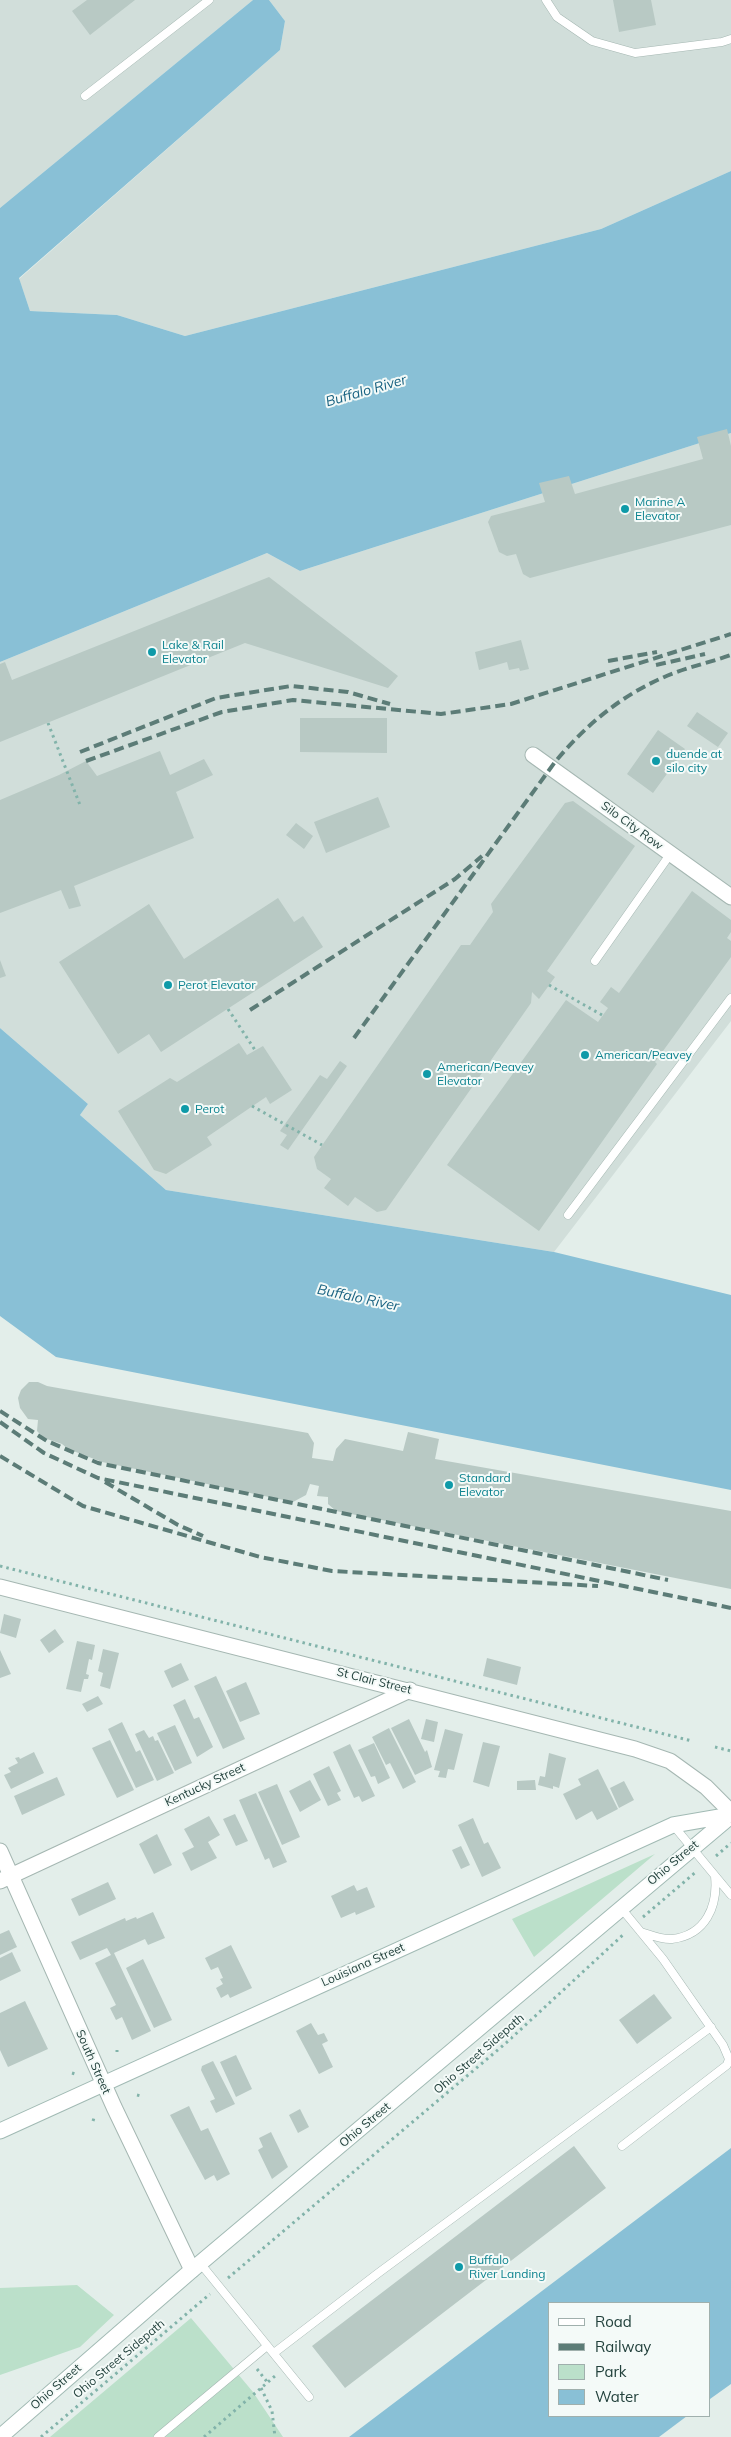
<!DOCTYPE html>
<html>
<head>
<meta charset="utf-8">
<style>
	body { margin:0 }
	#map { position:relative; width:731px; height:2437px; overflow:hidden; background:#e3eeea; font-family:Mulish,sans-serif }
	canvas { display:block }
	.legend { position:absolute; left:548px; top:2302px; width:162px; height:115px; box-sizing:border-box; background:#f4faf8; border:1px solid #a0b0ad; margin:0; padding:6px 9px; list-style:none; font-size:15px; color:#22413c }
	.legend li { display:flex; align-items:center; gap:10px; height:25px }
	.legend b { width:25px; border:1px solid #a0b0ad }
</style>
</head>
<body>
<div id="map">
<canvas width="731" height="2437"></canvas>
<ul class="legend">
<li><b style="height:6px;background:#fff"></b>Road</li>
<li><b style="height:6px;background:#5c7c77"></b>Railway</li>
<li><b style="height:14px;background:#bbe0ca"></b>Park</li>
<li><b style="height:14px;background:#89c0d6"></b>Water</li>
</ul>
</div>
<script>
const g = document.querySelector('canvas').getContext('2d');
g.lineJoin = 'round';
function fill(path, color) { g.fillStyle = color; g.fill(path, 'evenodd'); }
function stroke(path, color, width, dash) { g.strokeStyle = color; g.lineWidth = width; g.lineCap = dash ? 'butt' : 'round'; g.setLineDash(dash || []); g.stroke(path); }
function write(font, color, halo, rows, align = 'center') {
  g.font = font + ' Mulish,sans-serif'; g.lineWidth = 4; g.setLineDash([]); g.textBaseline = 'middle'; g.strokeStyle = halo; g.fillStyle = color; for (const [text, x, y, turn = 0] of rows) {
    g.save(); g.translate(x, y); g.rotate((+turn || 0) * Math.PI / 180); g.textAlign = isNaN(turn) ? turn : align; if (halo) g.strokeText(text, 0, 0); g.fillText(text, 0, 0); g.restore();
  }
}
const built = new Path2D(`
	M 0,0 L 253,0 L 0,208 Z
	M 269,0 L 731,0 L 731,171 L 601,229 L 185,336 L 117,315 L 30,311 L 19,279 L 280,50 L 285,21 Z
	M 731,433 L 731,1021 L 554,1252 L 166,1190 L 80,1115 L 88,1104 L 0,1028 L 0,662 L 267,553 L 300,571 Z`);
const green = new Path2D(`
	M 655,1854 L 534,1957 L 512,1919 Z
	M 77,2285 L 114,2315 L 80,2347 L 0,2375 L 0,2288 Z
	M 191,2318 L 253,2392 L 283,2437 L 50,2437 Z`);
const water = new Path2D(`
	M 253,0 L 269,0 L 285,21 L 280,50 L 19,278 L 30,311 L 117,315 L 185,336 L 601,229 L 731,171 L 731,433 L 300,571 L 267,553 L 0,662 L 0,208 Z
	M 0,1028 L 88,1104 L 80,1115 L 166,1190 L 554,1252 L 731,1295 L 731,1490 L 56,1357 L 0,1316 Z
	M 731,2148 L 731,2384 L 710,2399 L 710,2303 L 550,2303 L 550,2416 L 687,2416 L 659,2437 L 349,2437 Z`);
const building = new Path2D(`
	M 87,0 L 135,0 L 90,35 L 72,11 Z
	M 613,0 L 651,0 L 656,25 L 619,32 Z
	M 727,429 L 731,446 L 731,525 L 530,578 L 523,574 L 516,554 L 507,556 L 499,552 L 488,522 L 491,516 L 545,502 L 539,483 L 569,476 L 575,494 L 703,459 L 697,437 Z
	M 269,577 L 398,676 L 388,688 L 245,643 L 0,742 L 0,664 L 5,662 L 12,680 Z
	M 521,640 L 529,669 L 520,671 L 519,668 L 509,670 L 507,662 L 479,670 L 475,652 Z
	M 697,712 L 728,733 L 718,747 L 687,726 Z
	M 300,718 L 387,718 L 387,753 L 300,752 Z
	M 658,730 L 685,749 L 653,793 L 627,774 Z
	M 160,751 L 170,775 L 204,759 L 213,775 L 176,792 L 194,838 L 74,886 L 81,906 L 69,909 L 61,890 L 0,913 L 0,800 L 59,775 L 86,761 L 97,776 Z
	M 378,797 L 390,827 L 326,853 L 314,822 Z
	M 573,801 L 635,846 L 547,971 L 555,977 L 539,999 L 532,992 L 531,1003 L 386,1210 L 377,1212 L 355,1197 L 348,1206 L 324,1188 L 331,1179 L 317,1169 L 314,1157 L 461,945 L 470,945 L 493,912 L 491,904 L 565,803 Z
	M 296,823 L 313,836 L 304,849 L 286,835 Z
	M 692,891 L 731,920 L 731,932 L 727,938 L 731,941 L 731,957 L 655,1062 L 657,1064 L 539,1231 L 447,1165 L 566,1000 L 598,1022 L 608,1008 L 600,1002 L 611,987 L 619,993 Z
	M 278,898 L 294,922 L 303,916 L 323,947 L 161,1052 L 149,1034 L 118,1054 L 59,962 L 149,904 L 184,959 Z
	M 0,960 L 6,976 L 0,978 Z
	M 239,1043 L 247,1055 L 263,1046 L 292,1090 L 270,1104 L 266,1097 L 207,1137 L 212,1145 L 166,1174 L 154,1170 L 118,1111 L 170,1078 L 177,1082 Z
	M 340,1061 L 347,1066 L 288,1150 L 280,1145 L 287,1135 L 280,1131 L 320,1075 L 327,1079 Z
	M 29,1382 L 38,1382 L 47,1386 L 308,1433 L 314,1443 L 312,1458 L 333,1461 L 336,1449 L 345,1439 L 403,1451 L 408,1432 L 439,1439 L 435,1459 L 731,1511 L 731,1589 L 336,1511 L 328,1504 L 328,1497 L 317,1496 L 319,1486 L 310,1484 L 306,1495 L 293,1502 L 102,1462 L 68,1449 L 62,1444 L 44,1438 L 37,1431 L 38,1420 L 28,1419 L 20,1408 L 18,1398 L 21,1390 Z
	M 4,1614 L 21,1619 L 16,1638 L 0,1633 Z
	M 55,1629 L 64,1642 L 49,1653 L 40,1640 Z
	M 77,1641 L 95,1645 L 92,1660 L 89,1659 L 86,1674 L 89,1675 L 88,1679 L 84,1679 L 81,1692 L 66,1689 Z
	M 103,1649 L 119,1653 L 110,1689 L 100,1686 L 103,1673 L 98,1671 Z
	M 0,1650 L 11,1674 L 0,1678 Z
	M 487,1658 L 521,1667 L 517,1685 L 483,1676 Z
	M 181,1663 L 189,1680 L 172,1688 L 164,1671 Z
	M 216,1676 L 245,1739 L 223,1749 L 194,1686 Z
	M 246,1682 L 260,1714 L 240,1722 L 226,1691 Z
	M 98,1696 L 103,1704 L 87,1712 L 82,1704 Z
	M 185,1699 L 194,1719 L 199,1717 L 213,1747 L 197,1757 L 173,1705 Z
	M 409,1719 L 425,1752 L 427,1750 L 432,1767 L 415,1775 L 391,1728 Z
	M 426,1719 L 438,1722 L 434,1742 L 421,1739 Z
	M 122,1722 L 136,1752 L 140,1750 L 154,1780 L 136,1788 L 108,1729 Z
	M 175,1725 L 192,1763 L 175,1771 L 157,1733 Z
	M 389,1728 L 416,1782 L 403,1789 L 390,1763 L 386,1765 L 372,1737 Z
	M 445,1729 L 463,1734 L 454,1770 L 448,1769 L 446,1778 L 438,1777 L 440,1771 L 434,1770 Z
	M 144,1730 L 149,1738 L 153,1736 L 155,1741 L 158,1740 L 174,1773 L 157,1781 L 135,1734 Z
	M 110,1740 L 134,1790 L 117,1798 L 92,1748 Z
	M 483,1742 L 500,1746 L 489,1787 L 473,1782 Z
	M 374,1743 L 390,1778 L 378,1784 L 375,1776 L 371,1777 L 358,1750 Z
	M 350,1744 L 375,1796 L 362,1802 L 359,1796 L 354,1798 L 333,1752 Z
	M 34,1752 L 44,1773 L 11,1789 L 4,1775 L 11,1772 L 8,1768 L 18,1763 L 15,1758 L 19,1757 L 20,1759 Z
	M 549,1753 L 566,1758 L 559,1788 L 553,1786 L 553,1789 L 538,1785 L 540,1776 L 545,1777 Z
	M 329,1766 L 341,1791 L 337,1793 L 341,1800 L 328,1806 L 313,1774 Z
	M 598,1769 L 618,1809 L 597,1820 L 592,1811 L 576,1820 L 563,1794 L 581,1785 L 578,1779 Z
	M 57,1777 L 65,1795 L 22,1815 L 14,1796 Z
	M 310,1780 L 321,1800 L 300,1812 L 289,1791 Z
	M 535,1780 L 536,1790 L 517,1790 L 517,1781 Z
	M 624,1781 L 634,1800 L 619,1808 L 610,1788 Z
	M 277,1784 L 300,1837 L 282,1845 L 258,1792 Z
	M 256,1793 L 287,1862 L 273,1868 L 269,1858 L 265,1860 L 239,1800 Z
	M 235,1814 L 248,1841 L 236,1846 L 223,1819 Z
	M 209,1816 L 220,1835 L 208,1842 L 217,1858 L 191,1871 L 182,1853 L 194,1847 L 184,1829 Z
	M 473,1818 L 484,1844 L 488,1842 L 501,1868 L 482,1877 L 458,1825 Z
	M 157,1834 L 172,1865 L 154,1874 L 139,1844 Z
	M 461,1846 L 470,1865 L 461,1869 L 452,1850 Z
	M 108,1882 L 116,1899 L 79,1916 L 71,1899 Z
	M 354,1885 L 357,1891 L 367,1887 L 375,1907 L 356,1915 L 355,1912 L 341,1918 L 331,1896 Z
	M 153,1912 L 165,1938 L 148,1945 L 145,1939 L 114,1953 L 151,2031 L 132,2040 L 122,2017 L 116,2020 L 110,2008 L 116,2005 L 95,1963 L 111,1955 L 107,1948 L 80,1960 L 71,1942 L 125,1918 L 126,1921 L 136,1917 L 137,1919 Z
	M 9,1930 L 17,1947 L 0,1955 L 0,1934 Z
	M 231,1945 L 252,1988 L 230,1998 L 228,1994 L 221,1998 L 216,1988 L 223,1984 L 220,1979 L 223,1978 L 218,1967 L 211,1970 L 205,1958 Z
	M 12,1952 L 21,1971 L 0,1981 L 0,1958 Z
	M 143,1959 L 172,2020 L 154,2028 L 126,1968 Z
	M 654,1994 L 672,2018 L 637,2044 L 619,2020 Z
	M 25,2001 L 48,2049 L 8,2067 L 0,2050 L 0,2013 Z
	M 311,2023 L 318,2035 L 324,2033 L 328,2041 L 322,2044 L 333,2067 L 319,2074 L 296,2031 Z
	M 236,2055 L 252,2089 L 236,2097 L 220,2062 Z
	M 213,2061 L 235,2104 L 216,2113 L 210,2101 L 215,2099 L 201,2070 L 202,2066 Z
	M 189,2106 L 201,2131 L 208,2128 L 230,2174 L 217,2181 L 214,2175 L 205,2180 L 170,2115 Z
	M 300,2109 L 309,2127 L 298,2133 L 289,2115 Z
	M 271,2132 L 288,2167 L 272,2179 L 258,2150 L 263,2147 L 259,2138 Z
	M 574,2146 L 606,2188 L 345,2388 L 312,2346 Z`);
const path = new Path2D(`
	M 48,723 L 80,805
	M 549,985 L 602,1015
	M 228,1009 L 255,1050
	M 252,1106 L 322,1145
	M 0,1566 L 692,1741
	M 715,1747 L 731,1751
	M 716,1856 L 731,1843
	M 643,1917 L 697,1871
	M 117,2052 L 117,2050
	M 72,2073 L 75,2074
	M 137,2095 L 141,2096
	M 93,2121 L 94,2118
	M 228,2278 L 506,2043 L 625,1933
	M 257,2369 L 268,2383
	M 261,2388 L 272,2411 L 275,2437
	M 41,2437 L 210,2294
	M 204,2437 L 275,2376`);
const lane = new Path2D(`
	M 546,0 L 557,17 L 592,41 L 635,53 L 722,42 L 731,39
	M 85,96 L 209,0
	M 595,961 L 671,853
	M 568,1215 L 731,998
	M 673,1825 L 731,1895
	M 621,1908 L 663,1959 L 723,2045 L 729,2059 L 727,2065 L 622,2146
	M 641,1932 C 651,1935 662,1940 672,1939 C 706,1935 718,1906 715,1876
	M 200,2263 L 309,2397
	M 274,2353 L 377,2274 L 711,2027
	M 158,2437 L 267,2346`);
const street = new Path2D(`
	M 533,755 L 731,897
	M 0,1587 L 635,1749 L 670,1761 L 706,1787 L 731,1812
	M 0,1851 L 114,2107 L 192,2270
	M 0,1881 L 410,1690`);
const secondary = new Path2D(`
	M 0,2131 L 673,1825 L 731,1815
	M 0,2437 L 192,2270 L 731,1816`);
const rail = new Path2D(`
	M 608,661 L 657,652
	M 656,665 L 705,654
	M 80,752 L 216,698 L 291,686 L 348,692 L 390,704
	M 86,761 L 222,712 L 293,700 L 441,714 L 511,704 L 731,634
	M 250,1010 L 455,879 L 482,856
	M 354,1038 L 555,762 C 585,726 619,697 662,678 C 684,668 708,663 731,655
	M 0,1411 L 47,1441 L 98,1463 L 668,1580
	M 0,1422 L 44,1453 L 98,1478 L 731,1608
	M 0,1456 L 83,1506 L 260,1557 L 332,1571 L 598,1586
	M 105,1482 L 178,1525 L 203,1536`);
const markers = [
	[625,509,5,"#0f9aa8"],
	[152,652,5,"#0f9aa8"],
	[656,761,5,"#0f9aa8"],
	[168,985,5,"#0f9aa8"],
	[585,1055,5,"#0f9aa8"],
	[427,1074,5,"#0f9aa8"],
	[185,1109,5,"#0f9aa8"],
	[449,1485,5,"#0f9aa8"],
	[459,2267,5,"#0f9aa8"]
];
const cultureNames = [
	["Marine A",635,502],
	["Elevator",635,516],
	["Lake & Rail",162,645],
	["Elevator",162,659],
	["duende at",666,754],
	["silo city",666,768],
	["Perot Elevator",178,985],
	["American/Peavey",595,1055],
	["American/Peavey",437,1067],
	["Elevator",437,1081],
	["Perot",195,1109],
	["Standard",459,1478],
	["Elevator",459,1492],
	["Buffalo",469,2260],
	["River Landing",469,2274]
];
const streetNames = [
	["Silo City Row",632,826,36],
	["St Clair Street",374,1681,14],
	["Kentucky Street",205,1785,-25],
	["Ohio Street",673,1863,-40],
	["Louisiana Street",363,1965,-24],
	["Ohio Street Sidepath",479,2054,-41],
	["South Street",93,2062,66],
	["Ohio Street",365,2125,-40],
	["Ohio Street Sidepath",119,2359,-40],
	["Ohio Street",56,2387,-41]
];
const waterNames = [
	["Buffalo River",366,391,-16],
	["Buffalo River",358,1298,12]
];
fill(built, '#d1deda');
fill(green, '#bbe0ca');
fill(water, '#89c0d6');
fill(building, '#b8c9c4');
stroke(lane, '#a5b7b2', 9);
stroke(street, '#a5b7b2', 17);
stroke(secondary, '#a1bab4', 17);
stroke(path, '#82b3aa', 3, [2.5, 4]);
stroke(lane, '#fff', 8);
stroke(street, '#fff', 15);
stroke(secondary, '#fff', 15);
stroke(rail, '#5c7c77', 4, [10, 5]);
for (const [x, y, r, color] of markers) { const dot = new Path2D(); dot.arc(x, y, r, 0, 2 * Math.PI); g.fillStyle = color; g.fill(dot); stroke(dot, '#f4faf8', 2); }
write('12px', '#0d838f', '#f4faf8', cultureNames, 'left');
write('12px', '#22413c', '#f4faf8', streetNames);
write('italic 14px', '#186281', '#f4faf8', waterNames);
</script>
</body>
</html>
